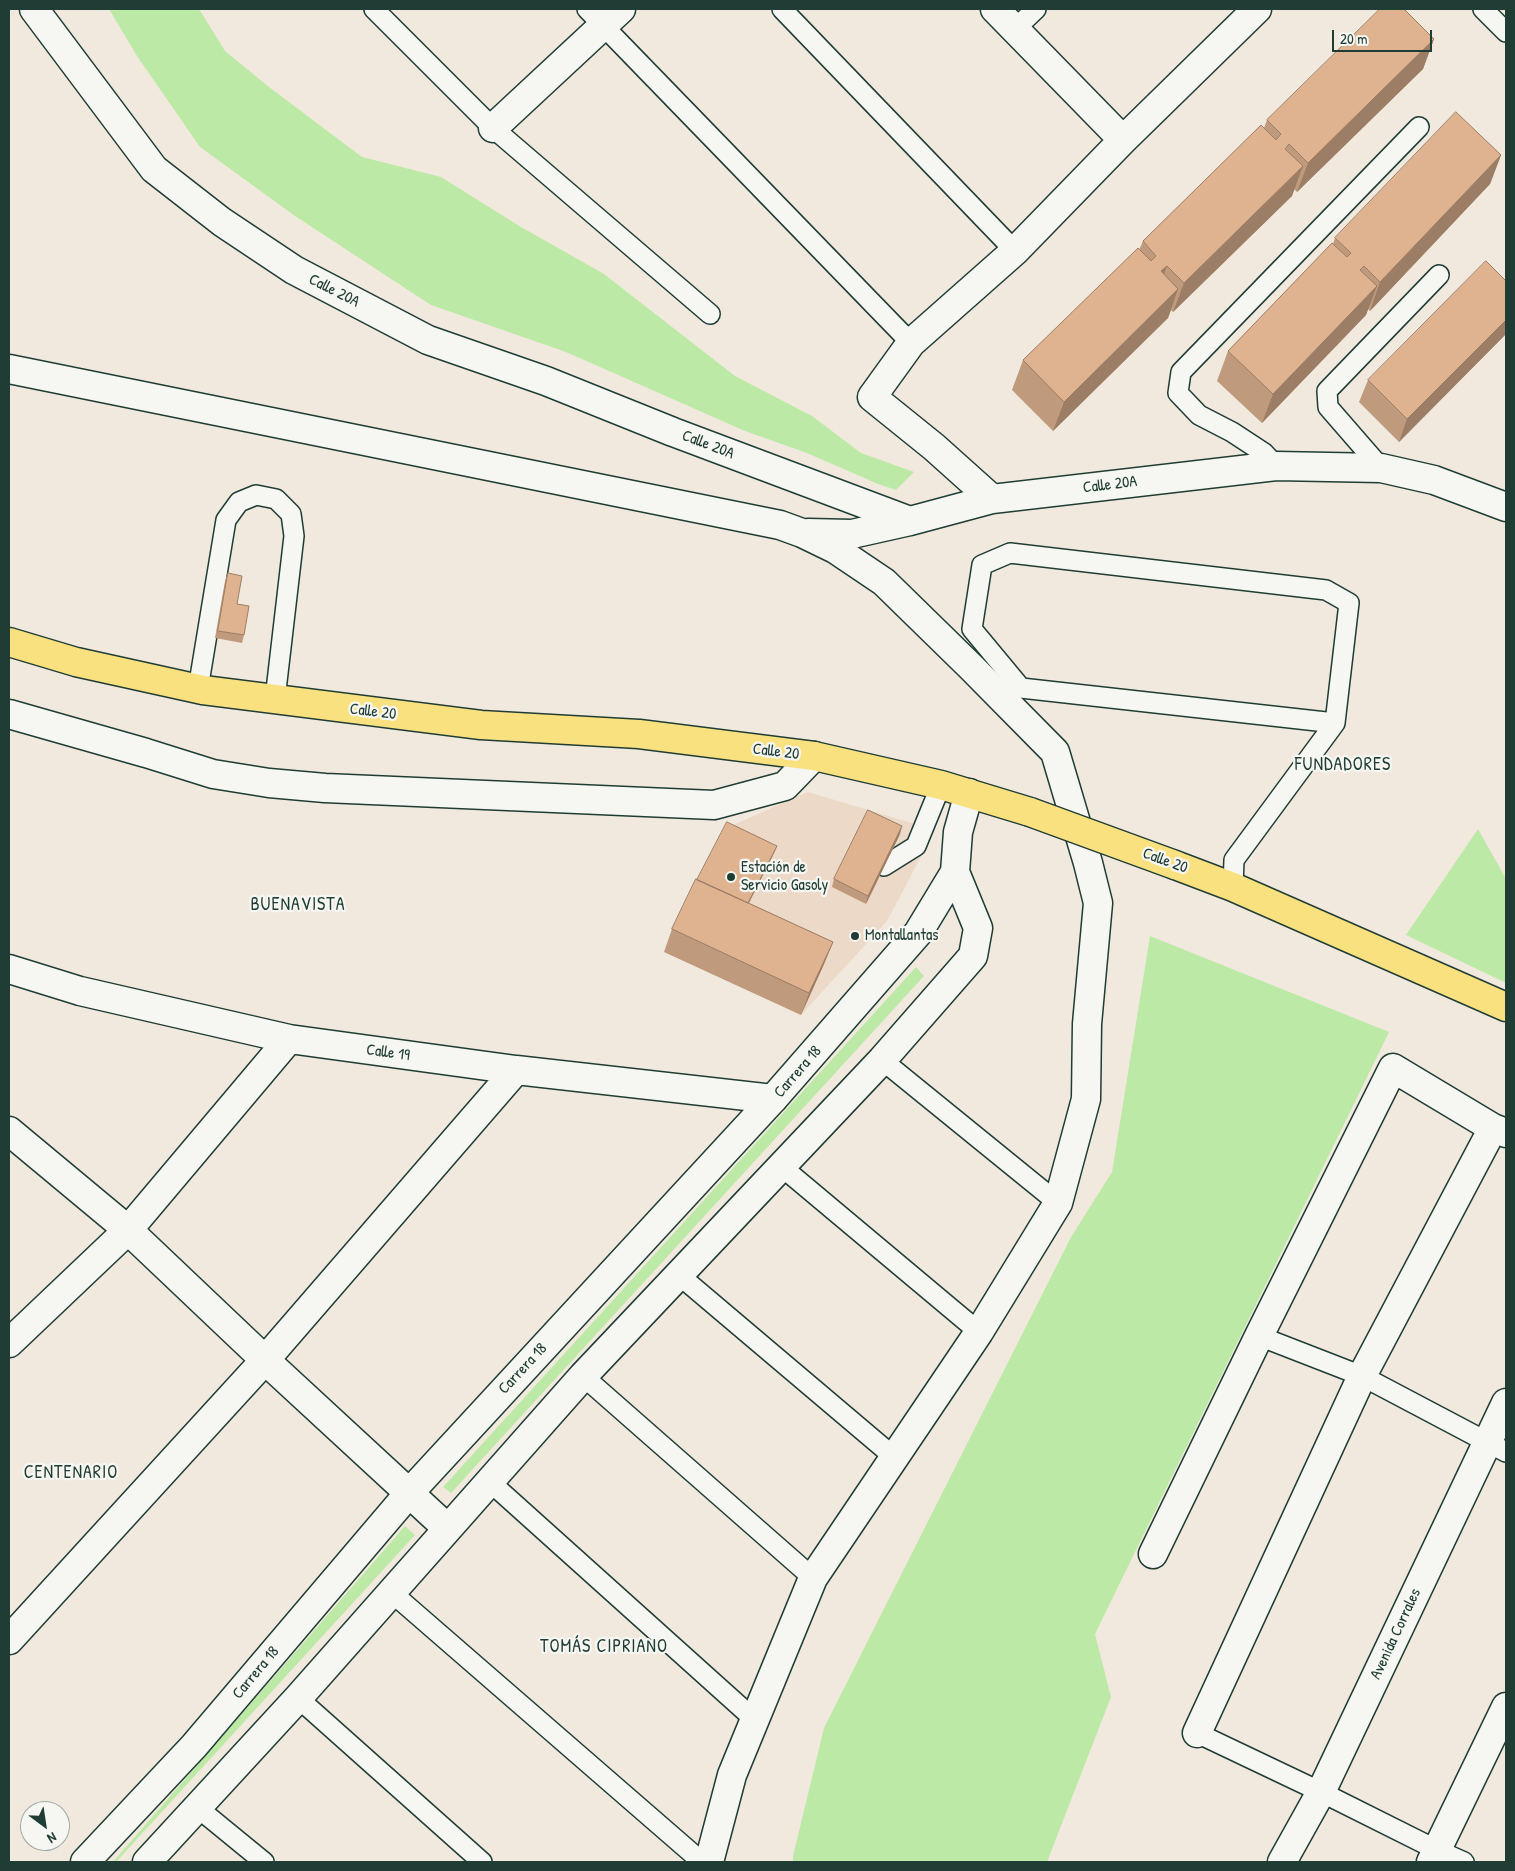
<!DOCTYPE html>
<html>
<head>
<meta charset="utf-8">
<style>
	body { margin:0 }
	#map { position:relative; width:1515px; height:1871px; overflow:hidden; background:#f1e9de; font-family:"Patrick Hand",sans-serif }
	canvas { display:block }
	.frame { position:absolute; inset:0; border:10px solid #1f3d34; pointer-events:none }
	.north { position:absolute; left:20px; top:1801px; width:50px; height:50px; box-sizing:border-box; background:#f6f6f2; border:1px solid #a0aca6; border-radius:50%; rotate:149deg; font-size:14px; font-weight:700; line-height:20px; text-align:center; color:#1f3d34 }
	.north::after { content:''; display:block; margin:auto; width:18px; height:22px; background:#1f3d34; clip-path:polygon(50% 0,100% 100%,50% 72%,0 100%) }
	.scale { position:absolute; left:1332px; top:30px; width:100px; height:22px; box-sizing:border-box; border:2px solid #1f3d34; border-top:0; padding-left:6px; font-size:15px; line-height:18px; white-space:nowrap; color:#1f3d34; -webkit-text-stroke:4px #f6f6f2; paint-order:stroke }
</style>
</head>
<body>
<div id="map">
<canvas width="1515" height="1871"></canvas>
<div class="frame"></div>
<div class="north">N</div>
<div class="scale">20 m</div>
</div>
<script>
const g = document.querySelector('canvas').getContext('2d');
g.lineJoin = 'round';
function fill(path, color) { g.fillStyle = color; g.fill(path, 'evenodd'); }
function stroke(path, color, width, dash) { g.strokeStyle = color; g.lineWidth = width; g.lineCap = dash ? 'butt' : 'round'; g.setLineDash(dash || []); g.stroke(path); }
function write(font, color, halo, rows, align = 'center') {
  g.font = font + ' "Patrick Hand",sans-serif'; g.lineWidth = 4.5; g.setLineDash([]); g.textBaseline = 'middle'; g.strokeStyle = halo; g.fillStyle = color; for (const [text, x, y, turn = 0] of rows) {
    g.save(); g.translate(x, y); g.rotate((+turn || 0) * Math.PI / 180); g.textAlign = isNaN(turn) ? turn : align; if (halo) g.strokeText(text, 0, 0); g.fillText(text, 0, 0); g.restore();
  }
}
const built = new Path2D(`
	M 808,792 L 935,830 L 887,921 L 801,1015 L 664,952 L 724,829 Z`);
const green = new Path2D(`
	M 109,9 L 199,9 L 225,51 L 269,87 L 362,157 L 441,177 L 521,227 L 604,274 L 735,376 L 812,416 L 861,453 L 914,472 L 896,490 L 878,484 L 807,453 L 745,431 L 566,352 L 431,305 L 295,216 L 200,147 L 137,56 Z
	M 1478,829 L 1506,879 L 1506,983 L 1406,935 Z
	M 1150,936 L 1389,1032 L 1095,1634 L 1111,1697 L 1047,1862 L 793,1862 L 793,1856 L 824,1728 L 1071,1237 L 1112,1172 Z
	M 916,967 L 924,976 L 451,1493 L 443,1487 Z
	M 405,1526 L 415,1535 L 116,1862 L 113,1862 Z`);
const service = new Path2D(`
	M 374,9 L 493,128 L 710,314
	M 587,9 L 911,343
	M 782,9 L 1015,251
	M 1483,9 L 1506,32
	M 1015,29 L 1036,9
	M 1276,466 L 1264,453 L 1232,432 L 1199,415 L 1178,393 L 1181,372 L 1419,127
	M 1381,468 L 1328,407 L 1327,391 L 1439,275
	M 198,689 L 226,520 L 239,502 L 256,495 L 276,499 L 291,514 L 294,536 L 275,699
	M 884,866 L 916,846 L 941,785
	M 1233,887 L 1234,860 L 1335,723 L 1349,603 L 1326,590 L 1010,553 L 982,565 L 972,629 L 1021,688 L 1335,723
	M 882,1060 L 1058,1203
	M 782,1167 L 979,1332
	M 679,1275 L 894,1457
	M 1259,1336 L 1362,1376 L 1506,1452
	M 583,1376 L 813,1578
	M 489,1481 L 755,1720
	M 391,1592 L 702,1862
	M 298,1698 L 482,1862
	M 1197,1733 L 1321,1792 L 1437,1850 L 1464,1862
	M 198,1808 L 264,1862`);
const minor = new Path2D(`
	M 34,9 L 154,169 L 222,222 L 294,270 L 428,340 L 546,381 L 673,432 L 910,521 L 992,499 L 1276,466 L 1381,468 L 1434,480 L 1506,507
	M 995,9 L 1123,140
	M 493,128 L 621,9
	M 9,369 L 780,525 L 802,533 L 835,549 L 884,582 L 971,667 L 1055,752 L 1088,863 L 1098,903 L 1087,1024 L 1086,1099 L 1058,1203 L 979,1332 L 813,1578 L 732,1775 L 709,1862
	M 992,499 L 934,447 L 872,397 L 911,343 L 1015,251 L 1123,140 L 1257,9
	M 808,533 L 852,534 L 910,521
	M 9,714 L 146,753 L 213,774 L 269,783 L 325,788 L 714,805 L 785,786 L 814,756
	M 9,969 L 80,991 L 289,1039 L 516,1070 L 773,1099
	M 9,1131 L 128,1230 L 265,1360 L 447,1528
	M 9,1343 L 128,1230 L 289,1039
	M 1153,1554 L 1259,1336 L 1393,1068 L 1493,1128 L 1506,1133
	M 9,1640 L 265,1360 L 516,1070
	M 1197,1733 L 1362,1376 L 1493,1128
	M 1431,1862 L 1506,1707`);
const tertiary = new Path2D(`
	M 1282,1862 L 1321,1792 L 1506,1403`);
const secondary = new Path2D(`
	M 85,1862 L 194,1746 L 410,1492 L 773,1099 L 918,933 L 955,872 L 958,832 L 969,793
	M 147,1862 L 298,1698 L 583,1376 L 882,1060 L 973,956 L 978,928 L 955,872`);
const primary = new Path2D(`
	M 9,642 L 76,662 L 203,690 L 481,725 L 639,734 L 814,756 L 941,785 L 1030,812
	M 1175,865 L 1233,887 L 1506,1007`);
const primaryBridge = new Path2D(`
	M 1030,812 L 1175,865`);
const wall = new Path2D(`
	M 1434,39 L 1423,69 L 1297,192 L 1294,189 L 1292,196 L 1173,312 L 1171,310 L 1168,318 L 1053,431 L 1012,390 L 1023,360 L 1139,250 L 1143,241 L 1264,128 L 1267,120 Z
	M 1501,155 L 1490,184 L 1370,311 L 1368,309 L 1366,315 L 1262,423 L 1217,381 L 1228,351 L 1333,244 L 1335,238 Z
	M 1506,281 L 1506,334 L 1399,442 L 1359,402 L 1368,380 Z
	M 228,573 L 237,604 L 244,635 L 242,643 L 215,638 L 225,581 Z
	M 900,834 L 866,904 L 832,887 L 834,879 Z
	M 777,846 L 774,853 L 749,903 L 833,942 L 824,964 L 801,1015 L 664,952 L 672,929 L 697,880 Z`);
const shadedWall = new Path2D(`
	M 1434,39 L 1423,69 L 1297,192 L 1308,163 Z
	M 1501,155 L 1490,184 L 1370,311 L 1380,282 Z
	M 1303,166 L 1292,196 L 1173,312 L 1184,283 Z
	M 1167,266 L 1156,295 L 1161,271 Z
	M 1377,286 L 1366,315 L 1262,423 L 1273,394 Z
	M 1178,289 L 1168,318 L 1053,431 L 1064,402 Z
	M 1506,320 L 1506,334 L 1399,442 L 1407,419 Z
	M 902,826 L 900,834 L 866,904 L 868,896 Z
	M 777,846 L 774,853 L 738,924 L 741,917 Z
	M 833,942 L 824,964 L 801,1015 L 809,993 Z`);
const building = new Path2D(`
	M 1380,9 L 1404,9 L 1434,39 L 1308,163 L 1289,144 L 1285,149 L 1303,166 L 1184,283 L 1167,266 L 1161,271 L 1178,289 L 1064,402 L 1023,360 L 1138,248 L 1151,261 L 1156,256 L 1143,241 L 1261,125 L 1276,140 L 1281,134 L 1267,120 Z
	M 1456,112 L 1501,155 L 1380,282 L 1364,266 L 1360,270 L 1377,286 L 1273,394 L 1228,351 L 1332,243 L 1347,257 L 1351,253 L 1335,238 Z
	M 1486,261 L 1506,281 L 1506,320 L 1407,419 L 1368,380 Z
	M 228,573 L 242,576 L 237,604 L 249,606 L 244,635 L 218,631 Z
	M 868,810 L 902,826 L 868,896 L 834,879 Z
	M 727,822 L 777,846 L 748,903 L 697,880 Z
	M 696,879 L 833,942 L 809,993 L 672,929 Z`);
const markers = [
	[731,877,5,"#1f3d34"],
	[855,936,5,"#1f3d34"]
];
const streetNames = [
	["Calle 20A",334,291,27],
	["Calle 20A",708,445,21],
	["Calle 20A",1110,485,-7],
	["Calle 20",373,712,7],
	["Calle 20",776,752,7],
	["Calle 20",1165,861,20],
	["Calle 19",388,1053,8],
	["Carrera 18",798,1072,-49],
	["Carrera 18",523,1369,-47],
	["Avenida Corrales",1396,1634,-65],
	["Carrera 18",256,1673,-50]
];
const poiNames = [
	["Estación de",741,868],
	["Servicio Gasoly",741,886],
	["Montallantas",865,936]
];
const neighbourhoodNames = [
	["FUNDADORES",1343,765],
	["BUENAVISTA",298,905],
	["CENTENARIO",71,1473],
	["TOMÁS CIPRIANO",604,1647]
];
fill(built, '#ecd9c7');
fill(green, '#bde9a6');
stroke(service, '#1f3d34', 22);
stroke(minor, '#1f3d34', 31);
stroke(tertiary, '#1f3d34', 31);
stroke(secondary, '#1f3d34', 31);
stroke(primary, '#1f3d34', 31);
stroke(service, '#f6f6f2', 19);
stroke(minor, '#f6f6f2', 28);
stroke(tertiary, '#f6f6f2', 28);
stroke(secondary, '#f6f6f2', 28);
stroke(primary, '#fae180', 28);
stroke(primaryBridge, '#1f3d34', 31, []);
stroke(primaryBridge, '#fae180', 28);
fill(wall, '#c09a7c');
fill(shadedWall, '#9c7d65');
fill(building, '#dfb390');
stroke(building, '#9c7d65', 1);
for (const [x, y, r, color] of markers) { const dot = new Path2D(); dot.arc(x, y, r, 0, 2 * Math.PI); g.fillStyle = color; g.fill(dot); stroke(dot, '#f6f6f2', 2); }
write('16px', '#1f3d34', '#f6f6f2', streetNames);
write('16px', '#1f3d34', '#f6f6f2', poiNames, 'left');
g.letterSpacing = '1px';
write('18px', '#1f3d34', '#f6f6f2', neighbourhoodNames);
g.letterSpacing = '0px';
</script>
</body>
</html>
